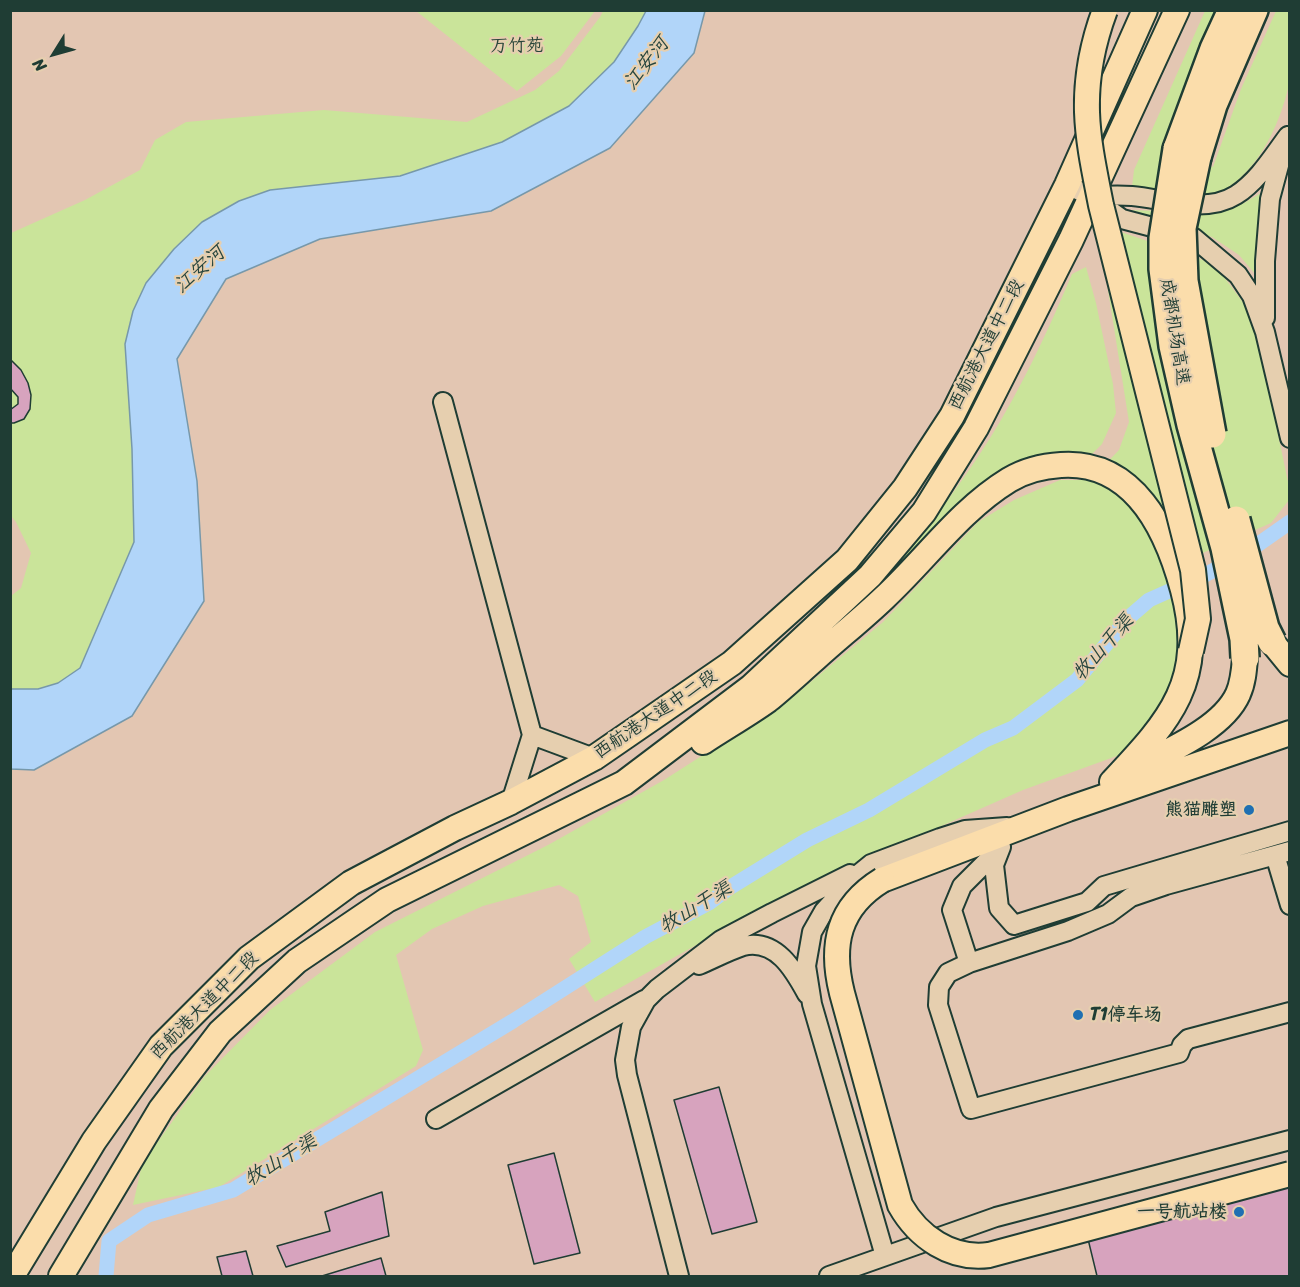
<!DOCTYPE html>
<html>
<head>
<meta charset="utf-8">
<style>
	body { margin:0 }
	#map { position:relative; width:1300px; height:1287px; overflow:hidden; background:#e3c6b2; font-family:Sriracha,sans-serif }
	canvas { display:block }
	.frame { position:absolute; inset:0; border:12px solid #1f3d34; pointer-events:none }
	.north { position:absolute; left:24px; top:24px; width:60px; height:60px; -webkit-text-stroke:4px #e6cfaf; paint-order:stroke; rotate:233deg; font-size:16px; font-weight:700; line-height:24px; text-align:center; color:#1f3d34 }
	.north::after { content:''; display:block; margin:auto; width:21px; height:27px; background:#1f3d34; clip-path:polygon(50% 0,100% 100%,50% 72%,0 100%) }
</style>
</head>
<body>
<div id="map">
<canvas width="1300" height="1287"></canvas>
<div class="frame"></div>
<div class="north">N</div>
</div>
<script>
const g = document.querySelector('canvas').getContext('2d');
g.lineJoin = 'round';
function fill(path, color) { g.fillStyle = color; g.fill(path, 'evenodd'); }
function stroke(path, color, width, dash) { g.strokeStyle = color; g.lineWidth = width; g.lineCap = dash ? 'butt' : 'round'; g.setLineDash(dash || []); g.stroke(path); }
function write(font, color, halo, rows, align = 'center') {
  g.font = font + ' Sriracha,"LXGW WenKai TC",sans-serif'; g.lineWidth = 4.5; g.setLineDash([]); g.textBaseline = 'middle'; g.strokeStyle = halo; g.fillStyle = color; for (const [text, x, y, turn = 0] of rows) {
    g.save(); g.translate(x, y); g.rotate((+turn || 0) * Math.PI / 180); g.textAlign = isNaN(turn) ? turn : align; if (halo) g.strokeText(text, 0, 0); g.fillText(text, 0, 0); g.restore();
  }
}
const green = new Path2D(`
	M 416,11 L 595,11 L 561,56 L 517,91 Z
	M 603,11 L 646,11 L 638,26 L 614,62 L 569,106 L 502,142 L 400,176 L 270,190 L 239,201 L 202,222 L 174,249 L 146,283 L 133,311 L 132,449 L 134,542 L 80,668 L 58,683 L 38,689 L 11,689 L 11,596 L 21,588 L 31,553 L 16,522 L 11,516 L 11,233 L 85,200 L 140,170 L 155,140 L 186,122 L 324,110 L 467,122 L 535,90 L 559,71 L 600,17 Z
	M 1205,11 L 1217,11 L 1199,48 L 1163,145 L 1213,167 L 1241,89 L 1276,11 L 1289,11 C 1289,30 1293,67 1289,84 C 1280,126 1254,182 1210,196 C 1201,198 1146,189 1132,187 L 1134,170 Z
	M 1261,193 L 1263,195 L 1256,275 L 1239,255 L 1212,237 L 1131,210 L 1212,213 L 1244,203 Z
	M 1121,232 L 1203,260 L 1224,277 L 1248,309 L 1259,343 L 1289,487 L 1289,500 L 1271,523 L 1171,567 L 1182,623 L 1171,685 L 1150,723 L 1125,753 L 1023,790 L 785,895 L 595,1002 L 569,959 L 591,942 L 578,896 L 559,885 L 483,906 L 432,929 L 396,955 L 423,1050 L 416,1066 L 219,1187 L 133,1205 L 142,1164 L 204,1077 L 270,1010 L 375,932 L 548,845 L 664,780 L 789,700 L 883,622 L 978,522 L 1014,500 L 1060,480 L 1090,480 L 1119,450 L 1129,422 L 1103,259 Z
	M 1086,267 L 1096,303 L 1113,384 L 1116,413 L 1102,444 L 1092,454 L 1070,452 L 1025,459 L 981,483 L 878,590 C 908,551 939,513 967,473 C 1010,412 1043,343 1072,274 Z`);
const water = new Path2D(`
	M 646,11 L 705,11 L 694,53 L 610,148 L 491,211 L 320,239 L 226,279 L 177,359 L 197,481 L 204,601 L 132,716 L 34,770 L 11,769 L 11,689 L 38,689 L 58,683 L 80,668 L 134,542 L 132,449 L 125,344 L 133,311 L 146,283 L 174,249 L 202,222 L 239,201 L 270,190 L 400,176 L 502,142 L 569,106 L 614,62 L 638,26 Z`);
const canal = new Path2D(`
	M 106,1276 L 109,1241 L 148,1215 L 233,1190 L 513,1021 L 645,937 L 709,903 L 729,888 L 807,840 L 869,810 L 985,740 L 1013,728 L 1077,680 L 1127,619 L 1149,600 L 1205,575 L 1250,550 L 1290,522`);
const building = new Path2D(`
	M 10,359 L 21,370 L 28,383 L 31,395 L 30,409 L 24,419 L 14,423 L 10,423 L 10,410 L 18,404 L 18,397 L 10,388 Z
	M 719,1087 L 757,1222 L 712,1234 L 674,1100 Z
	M 554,1153 L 580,1253 L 534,1264 L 508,1165 Z
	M 1290,1185 L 1290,1276 L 1097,1276 L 1088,1239 Z
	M 382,1192 L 389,1236 L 286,1267 L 277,1246 L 330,1231 L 325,1212 Z
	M 246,1251 L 253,1276 L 222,1276 L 217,1257 Z
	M 381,1258 L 386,1276 L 322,1276 Z`);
const minor = new Path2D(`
	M 1067,185 L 1090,196 L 1122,219 L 1194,238 L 1238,275 L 1252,296 L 1265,332 L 1290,438
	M 1090,196 C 1104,196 1118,195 1132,196 C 1165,199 1206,214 1236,195 C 1258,181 1273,156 1288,136
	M 1265,318 L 1265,261 L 1270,199 L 1284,147
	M 443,402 L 532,735 L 511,802
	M 532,735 L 594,758
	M 1001,847 L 994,865 L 999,908 L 1014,925 L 1087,902 L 1104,886 L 1290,831
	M 1290,851 L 1166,885 L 1131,897 L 1108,914 L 1068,931 L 969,963 L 948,973 L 939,987 L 938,1005 L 971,1109 L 1179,1053 L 1182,1045 L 1188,1039 L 1290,1012
	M 1275,855 L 1290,905
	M 969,963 L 952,910 L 962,886 L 998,850
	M 699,965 C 713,959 728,951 743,946 C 776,938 794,970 807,994
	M 436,1119 L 644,1000
	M 885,1256 L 812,1004 L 806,966 L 812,932 L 824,911 L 855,877 L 871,864 L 940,838 L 965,830 L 1007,827
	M 679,1276 L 627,1075 L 625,1060 L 631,1027 L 646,1000 L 657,989 L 721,940 L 772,913 L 850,874
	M 829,1276 L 996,1217 L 1290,1140`);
const major = new Path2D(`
	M 1272,642 L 1290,664
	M 703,742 C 724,728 747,715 768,700 C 784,687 800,672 816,658 C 838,638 862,619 884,598 C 926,559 960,510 1009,480 C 1024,471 1044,466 1061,465 C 1134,460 1167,530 1183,590 C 1207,681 1170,720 1112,782
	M 1130,771 C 1163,753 1222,730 1238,694 C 1243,683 1244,671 1245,658
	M 882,880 L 1068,809 L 1290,733
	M 12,1276 L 94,1141 L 161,1046 L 249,958 L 351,883 L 455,828 L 511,802 L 594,758 L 732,663 L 847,560 L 905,488 L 952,416 L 1067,185 L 1145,10
	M 61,1276 L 161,1109 L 220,1032 L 297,961 L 387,900 L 624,783 L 751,687 L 870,576 L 924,512 L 976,428 L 1071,240 L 1177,10`);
const highway = new Path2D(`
	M 1177,149 L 1214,49 L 1232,10
	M 1197,157 L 1213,105 L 1254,10`);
const majorBridge = new Path2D(`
	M 1105,10 C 1093,42 1086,78 1087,112 C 1088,143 1095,174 1101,205 L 1193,570 L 1198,619 L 1191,651
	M 882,880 C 838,907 830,945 842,993 L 900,1205 C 918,1237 951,1260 989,1255 L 1290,1174`);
const highwayBridge = new Path2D(`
	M 1177,149 L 1163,238 L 1163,269 L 1173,346 L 1191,425 L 1225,548 L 1244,639 L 1245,658
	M 1197,157 L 1182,228 L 1184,281 L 1212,434
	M 1236,520 L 1265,628 L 1272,642`);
const markers = [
	[1249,810,6,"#1f6fb2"],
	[1078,1015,6,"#1f6fb2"],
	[1239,1212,6,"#1f6fb2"]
];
const parkNames = [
	["万竹苑",517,46]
];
const streetNames = [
	["成都机场高速",1174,332,81],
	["西航港大道中二段",987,345,-63],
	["西航港大道中二段",656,715,-34],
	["西航港大道中二段",205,1006,-45]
];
const poiNames = [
	["熊猫雕塑",1237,810],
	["T1停车场",1090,1015,"left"],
	["一号航站楼",1227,1212]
];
const waterNames = [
	["江安河",647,64,-52],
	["江安河",200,270,-41],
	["牧山干渠",1104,648,-48],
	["牧山干渠",696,908,-31],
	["牧山干渠",281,1161,-31]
];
fill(green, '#cae49a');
fill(water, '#b1d5f9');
stroke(water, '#7798aa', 1.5);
stroke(canal, '#b1d5f9', 15);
fill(building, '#d7a3be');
stroke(building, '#1f3d34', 1.5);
stroke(minor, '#1f3d34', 22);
stroke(major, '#1f3d34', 28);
stroke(highway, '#1f3d34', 32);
stroke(minor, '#e6cfaf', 18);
stroke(major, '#fbddab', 24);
stroke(highway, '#fbddab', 27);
stroke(majorBridge, '#1f3d34', 28, []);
stroke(highwayBridge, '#1f3d34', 32, []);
stroke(majorBridge, '#fbddab', 24);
stroke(highwayBridge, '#fbddab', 27);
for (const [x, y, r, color] of markers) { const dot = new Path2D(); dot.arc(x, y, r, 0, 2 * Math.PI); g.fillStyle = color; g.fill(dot); stroke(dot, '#e6cfaf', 2); }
write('18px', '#284539', '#e6cfaf', parkNames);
write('18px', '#1f3d34', '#e6cfaf', streetNames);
write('bold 18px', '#1f3d34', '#e6cfaf', poiNames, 'right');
write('italic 20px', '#26453e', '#e6cfaf', waterNames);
</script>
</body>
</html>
